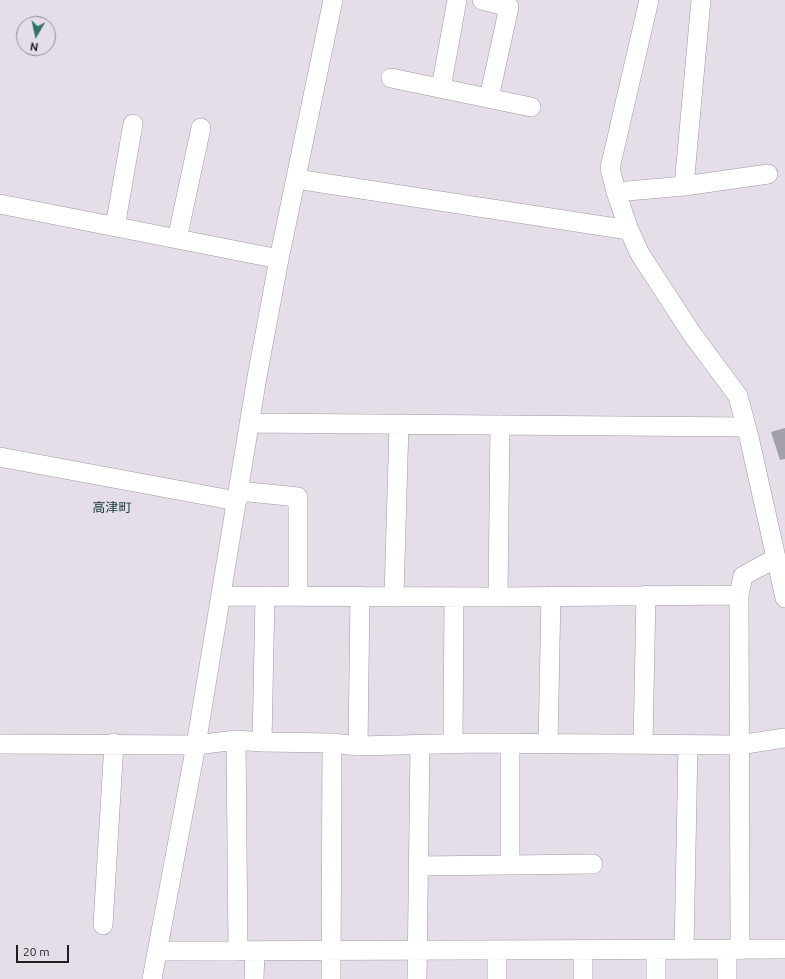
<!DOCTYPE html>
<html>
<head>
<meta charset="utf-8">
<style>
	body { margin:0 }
	#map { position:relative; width:785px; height:979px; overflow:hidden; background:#e5dde7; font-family:Ubuntu,sans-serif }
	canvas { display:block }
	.north { position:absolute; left:16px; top:16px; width:40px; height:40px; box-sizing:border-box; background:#e5dde7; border:1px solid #969198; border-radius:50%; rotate:189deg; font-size:11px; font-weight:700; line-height:16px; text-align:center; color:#201e21 }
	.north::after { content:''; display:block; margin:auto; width:14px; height:18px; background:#30756a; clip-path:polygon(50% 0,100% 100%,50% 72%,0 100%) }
	.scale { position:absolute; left:16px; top:945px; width:53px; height:18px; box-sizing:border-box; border:2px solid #201e21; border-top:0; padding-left:5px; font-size:12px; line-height:14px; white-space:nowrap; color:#201e21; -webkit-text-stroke:3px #e5dde7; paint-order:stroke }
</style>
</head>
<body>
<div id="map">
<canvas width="785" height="979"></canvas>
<div class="north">N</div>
<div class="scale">20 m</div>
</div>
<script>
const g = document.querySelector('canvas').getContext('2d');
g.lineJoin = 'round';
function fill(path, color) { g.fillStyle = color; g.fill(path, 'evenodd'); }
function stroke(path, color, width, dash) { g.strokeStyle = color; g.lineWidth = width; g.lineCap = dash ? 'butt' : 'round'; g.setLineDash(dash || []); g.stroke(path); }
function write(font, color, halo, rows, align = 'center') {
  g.font = font + ' Ubuntu,"Noto Sans JP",sans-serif'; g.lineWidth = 3.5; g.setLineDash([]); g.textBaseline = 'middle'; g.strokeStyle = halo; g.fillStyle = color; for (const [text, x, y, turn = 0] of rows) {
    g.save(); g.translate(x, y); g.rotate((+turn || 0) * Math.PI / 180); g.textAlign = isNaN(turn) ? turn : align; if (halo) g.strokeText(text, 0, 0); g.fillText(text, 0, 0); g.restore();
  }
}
const building = new Path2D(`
	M 785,428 L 785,459 L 780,460 L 771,432 Z`);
const minor = new Path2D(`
	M 482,0 L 509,7 L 489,98
	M 649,0 L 610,168 L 616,192 L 629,230 L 640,254 L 692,334 L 738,396 L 749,437 L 785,598
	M 391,78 L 531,107
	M 441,88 L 457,0
	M 296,179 L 629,230
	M 684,186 L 701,0
	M 616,192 L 684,186 L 768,174
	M 0,204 L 279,259
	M 115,227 L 133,124
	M 177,239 L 201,128
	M 249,423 L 746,427
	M 0,457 L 237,501
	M 239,491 L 298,497 L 298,596
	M 739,595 L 743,576 L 776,558
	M 221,596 L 498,597 L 739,595 L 740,950
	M 394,597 L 399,424
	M 498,597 L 500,425
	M 236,740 L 238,951
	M 262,742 L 265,596
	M 0,744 L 196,745 L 236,740 L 262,742 L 332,743 L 358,746 L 479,743 L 739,745 L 785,738
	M 453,744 L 454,597
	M 548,744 L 551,596
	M 643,744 L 646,595
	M 358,746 L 360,596
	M 510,865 L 510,743
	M 419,866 L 593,864
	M 103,925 L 114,743
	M 583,950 L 583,979
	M 684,950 L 688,745
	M 158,951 L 785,949
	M 152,979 L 196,745 L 257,377 L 279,259 L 333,0
	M 254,979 L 255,951
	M 331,979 L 332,743
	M 417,979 L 420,745
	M 497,979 L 497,950
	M 656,979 L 656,950
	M 727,979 L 727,950`);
const quarterNames = [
	["高津町",112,508]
];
fill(building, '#a09faa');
stroke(minor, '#a098a2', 20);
stroke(minor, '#fff', 19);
write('13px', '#143530', '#e5dde7', quarterNames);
</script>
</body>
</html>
